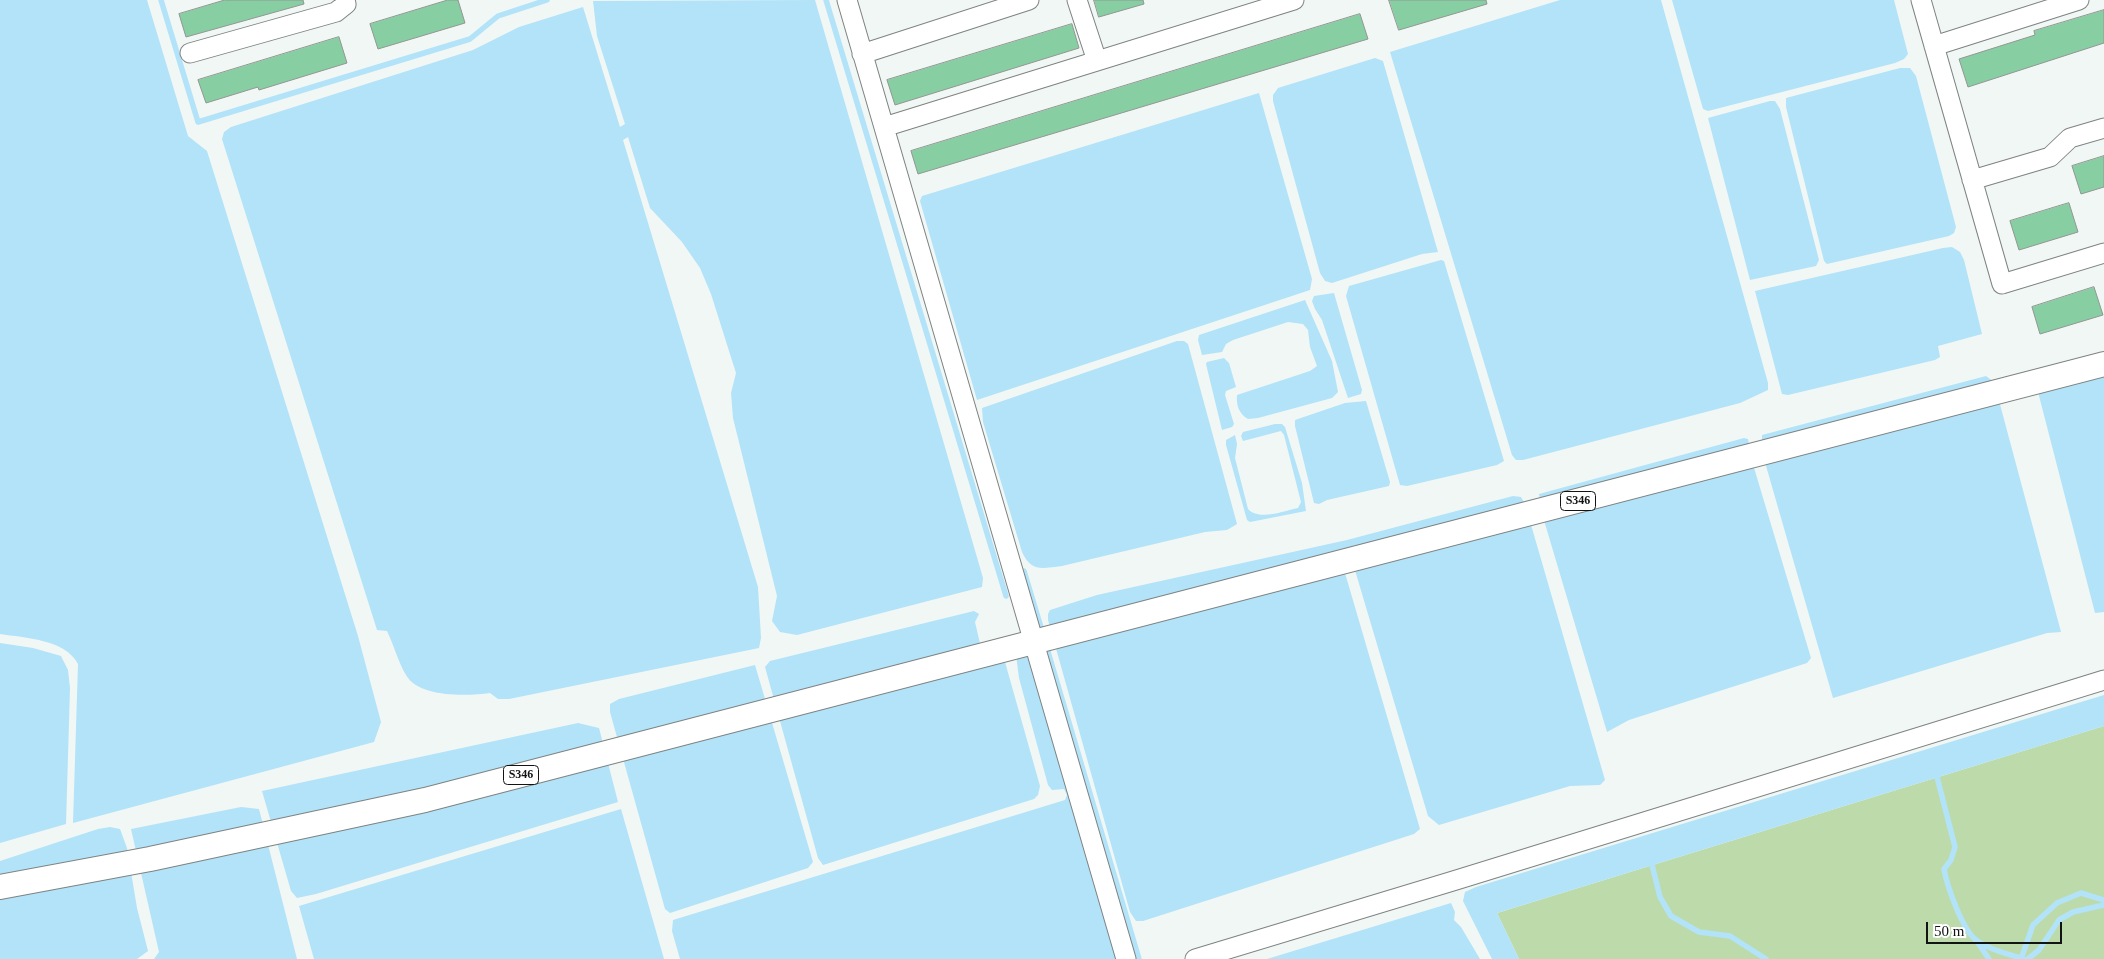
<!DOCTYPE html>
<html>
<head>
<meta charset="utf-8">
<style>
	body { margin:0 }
	#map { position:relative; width:2104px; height:959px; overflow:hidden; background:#f1f7f5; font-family:"Times New Roman",serif }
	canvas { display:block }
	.scale { position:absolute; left:1926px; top:922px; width:136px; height:22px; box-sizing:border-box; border:2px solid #121413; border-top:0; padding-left:6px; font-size:15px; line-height:18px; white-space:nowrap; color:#121413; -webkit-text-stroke:4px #fff; paint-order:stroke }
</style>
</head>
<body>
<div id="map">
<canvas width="2104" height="959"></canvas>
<div class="scale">50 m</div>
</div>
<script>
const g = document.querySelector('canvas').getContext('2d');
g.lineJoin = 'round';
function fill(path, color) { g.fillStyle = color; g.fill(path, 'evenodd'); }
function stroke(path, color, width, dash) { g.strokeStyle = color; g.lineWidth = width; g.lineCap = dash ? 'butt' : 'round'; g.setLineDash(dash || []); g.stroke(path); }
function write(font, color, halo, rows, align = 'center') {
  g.font = font + ' "Times New Roman",serif'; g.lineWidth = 4.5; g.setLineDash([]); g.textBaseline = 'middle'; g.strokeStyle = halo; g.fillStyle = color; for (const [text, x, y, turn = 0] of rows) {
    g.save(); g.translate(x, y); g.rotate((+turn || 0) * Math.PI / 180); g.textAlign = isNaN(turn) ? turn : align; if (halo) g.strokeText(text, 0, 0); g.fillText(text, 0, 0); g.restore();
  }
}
const green = new Path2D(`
	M 2104,726 L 2104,959 L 1519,959 L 1497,913 Z`);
const water = new Path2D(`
	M 0,0 L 147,0 L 188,136 L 207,151 L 358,636 L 381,722 L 374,742 L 73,823 L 78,664 C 65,639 25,638 0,634 Z
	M 815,0 L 983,578 L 982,587 L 797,635 L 780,632 L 772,621 L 777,596 L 733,418 L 731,393 L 736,373 L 711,294 L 700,268 L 682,242 L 650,208 L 628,137 L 623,140 L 758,587 L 761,638 L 759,648 L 509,699 L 498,699 L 490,693 C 467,696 419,698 406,675 C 398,662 394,645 387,631 L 377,630 L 222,139 L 224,132 L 231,127 L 473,50 L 519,27 L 583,7 L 620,127 L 625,124 L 597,36 L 593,1 Z
	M 1560,0 L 1661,0 L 1768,383 L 1768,390 L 1740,403 L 1523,460 L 1516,460 L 1512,455 L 1390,52 Z
	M 1672,0 L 1894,0 L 1908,54 L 1904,59 L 1895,63 L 1708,111 L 1703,109 Z
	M 1375,58 L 1383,61 L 1438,252 L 1422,254 L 1332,283 L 1325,281 L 1320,273 L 1273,101 L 1273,95 L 1278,88 Z
	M 1900,68 L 1910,68 L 1916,76 L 1956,227 L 1954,233 L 1949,236 L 1827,264 L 1824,261 L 1786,107 L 1786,98 Z
	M 1259,93 L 1312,279 L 1310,290 L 977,400 L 920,201 L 922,196 Z
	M 1770,101 L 1775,101 L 1780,109 L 1819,260 L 1816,266 L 1750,280 L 1708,118 Z
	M 1952,247 L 1960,252 L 1964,260 L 1982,334 L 1938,346 L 1940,357 L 1935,360 L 1788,395 L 1782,394 L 1755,291 L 1943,248 Z
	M 1441,260 L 1444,261 L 1504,461 L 1497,465 L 1407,486 L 1400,485 L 1346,296 L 1349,286 Z
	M 1334,293 L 1362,390 L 1361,394 L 1348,398 L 1322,320 L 1315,309 L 1312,301 L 1314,296 Z
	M 1305,300 L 1332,361 L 1338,392 L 1332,398 L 1258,418 L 1248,419 C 1239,414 1236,405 1237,395 L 1310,371 L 1317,366 L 1310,347 L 1308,330 L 1303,324 L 1288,322 L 1233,340 L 1226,344 L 1222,352 L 1202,355 L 1198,340 L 1199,335 Z
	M 1177,341 L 1184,341 L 1188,344 L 1237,524 L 1227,530 L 1205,532 L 1062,566 C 1042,568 1032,573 1022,552 L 983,422 L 982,408 Z
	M 2104,357 L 2104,612 L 2095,613 L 2037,388 Z
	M 1224,358 L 1229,363 L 1236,387 L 1226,391 L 1225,395 L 1234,424 L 1232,427 L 1222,430 L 1206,364 L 1207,362 Z
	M 1986,376 L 1994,382 L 2061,632 L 2047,633 L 1833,698 L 1762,452 L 1762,435 Z
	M 1366,401 L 1390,482 L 1389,486 L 1327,500 L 1319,504 L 1314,503 L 1295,426 L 1295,420 L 1345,403 Z
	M 1275,424 L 1282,424 L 1285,427 L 1302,483 L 1306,511 L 1250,522 L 1247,520 L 1226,445 L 1226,440 L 1235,435 L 1237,444 L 1235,458 L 1248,509 C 1259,521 1284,511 1298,508 L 1301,502 L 1284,435 L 1281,431 L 1243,441 L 1241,436 L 1243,432 Z
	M 1744,438 L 1748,439 L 1752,461 L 1811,658 L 1807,663 L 1629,720 L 1607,732 L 1543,517 L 1539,494 Z
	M 1513,496 L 1521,497 L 1525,504 L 1605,780 L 1600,785 L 1570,786 L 1439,825 L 1428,816 L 1349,550 L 1340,556 L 1420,829 L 1414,834 L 1143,921 L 1136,921 L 1130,912 L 1048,620 L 1048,614 L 1050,610 L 1097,595 L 1347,540 Z
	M 974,611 L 979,614 L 975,622 L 982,652 L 1005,662 L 1040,786 L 1038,795 L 1034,799 L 823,865 L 818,858 L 765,667 L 770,661 Z
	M 0,643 L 33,648 L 61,656 L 68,670 L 70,688 L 66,824 L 0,843 Z
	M 1028,643 L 1119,959 L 680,959 L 672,931 L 673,920 L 1065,800 L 1067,795 L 1064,789 L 1052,790 L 1048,785 L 1019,678 L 1016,655 Z
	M 755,665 L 813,862 L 808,868 L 670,913 L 665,909 L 610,712 L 610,704 L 619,699 Z
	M 2104,695 L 2104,726 L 1497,913 L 1519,959 L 1492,959 L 1463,901 L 1465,892 L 1476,887 Z
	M 578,723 L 599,728 L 618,802 L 316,894 L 297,898 L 291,891 L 262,791 Z
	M 241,807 L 259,809 L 297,959 L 154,959 L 159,952 L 131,829 Z
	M 621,809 L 664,959 L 314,959 L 299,906 Z
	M 110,827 L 120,829 L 127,848 L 137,908 L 148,951 L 137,959 L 0,959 L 0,861 L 98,829 Z
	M 1451,903 L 1455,912 L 1454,920 L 1461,927 L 1480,959 L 1267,959 Z`);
const stream = new Path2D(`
	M 161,0 L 198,122 L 470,39 L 498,16 L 547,0
	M 826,0 L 1006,596
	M 1024,571 L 1043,634
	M 1046,645 L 1139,959
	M 1937,777 L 1955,847 L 1951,860 L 1944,869 C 1947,886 1962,929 1976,940 C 1990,950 2008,954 2024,959
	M 1652,865 L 1660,897 L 1671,916 L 1699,932 L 1730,936 L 1766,959
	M 1976,940 L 1989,959
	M 2021,959 L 2033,925 L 2057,903 L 2081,893 L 2104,900
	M 2028,959 L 2039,950 L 2059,920 L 2073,912 L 2104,905`);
const building = new Path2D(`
	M 225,0 L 303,0 L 304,4 L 186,37 L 179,14 Z
	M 448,0 L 458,0 L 465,23 L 378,49 L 370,24 Z
	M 1094,0 L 1143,0 L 1144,4 L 1099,17 Z
	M 1389,0 L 1486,0 L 1487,4 L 1399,30 Z
	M 2104,10 L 2104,43 L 1968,87 L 1959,59 L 2035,35 L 2034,31 Z
	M 1360,14 L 1368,39 L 918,174 L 911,151 Z
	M 1072,24 L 1079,48 L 895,105 L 887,80 Z
	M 339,37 L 347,63 L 259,90 L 258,87 L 206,103 L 198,80 Z
	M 2104,156 L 2104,187 L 2081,194 L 2072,166 Z
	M 2069,203 L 2078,232 L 2019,250 L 2010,221 Z
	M 2094,287 L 2103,315 L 2040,334 L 2032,307 Z`);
const minor = new Path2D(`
	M 847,0 L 1126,959
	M 1077,0 L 1097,61
	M 1921,0 L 2002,284 L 2104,253
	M 1934,46 L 2079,0
	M 190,53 L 336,12 L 346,4 L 345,0
	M 862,54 L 1029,0
	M 884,127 L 1294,0
	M 1972,180 L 2050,157 L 2070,138 L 2104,128
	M 1195,959 L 1453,881 L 2104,680`);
const major = new Path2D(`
	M 0,887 L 150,859 L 425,800 L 2104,364`);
const shields = [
	[1578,501,35],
	[521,775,35]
];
const shieldNames = [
	["S346",1578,501],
	["S346",521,775]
];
fill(green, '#bddaab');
fill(water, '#b2e3f8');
stroke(stream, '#b2e3f8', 5.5);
fill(building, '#87cfa2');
stroke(building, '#929693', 1);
stroke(minor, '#7e8382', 21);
stroke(major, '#7e8382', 26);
stroke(minor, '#fff', 19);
stroke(major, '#fff', 24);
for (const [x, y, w] of shields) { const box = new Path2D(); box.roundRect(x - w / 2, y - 9.5, w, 19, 4); g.fillStyle = '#fff'; g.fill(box); stroke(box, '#121413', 1); }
write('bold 12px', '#121413', null, shieldNames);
</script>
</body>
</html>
